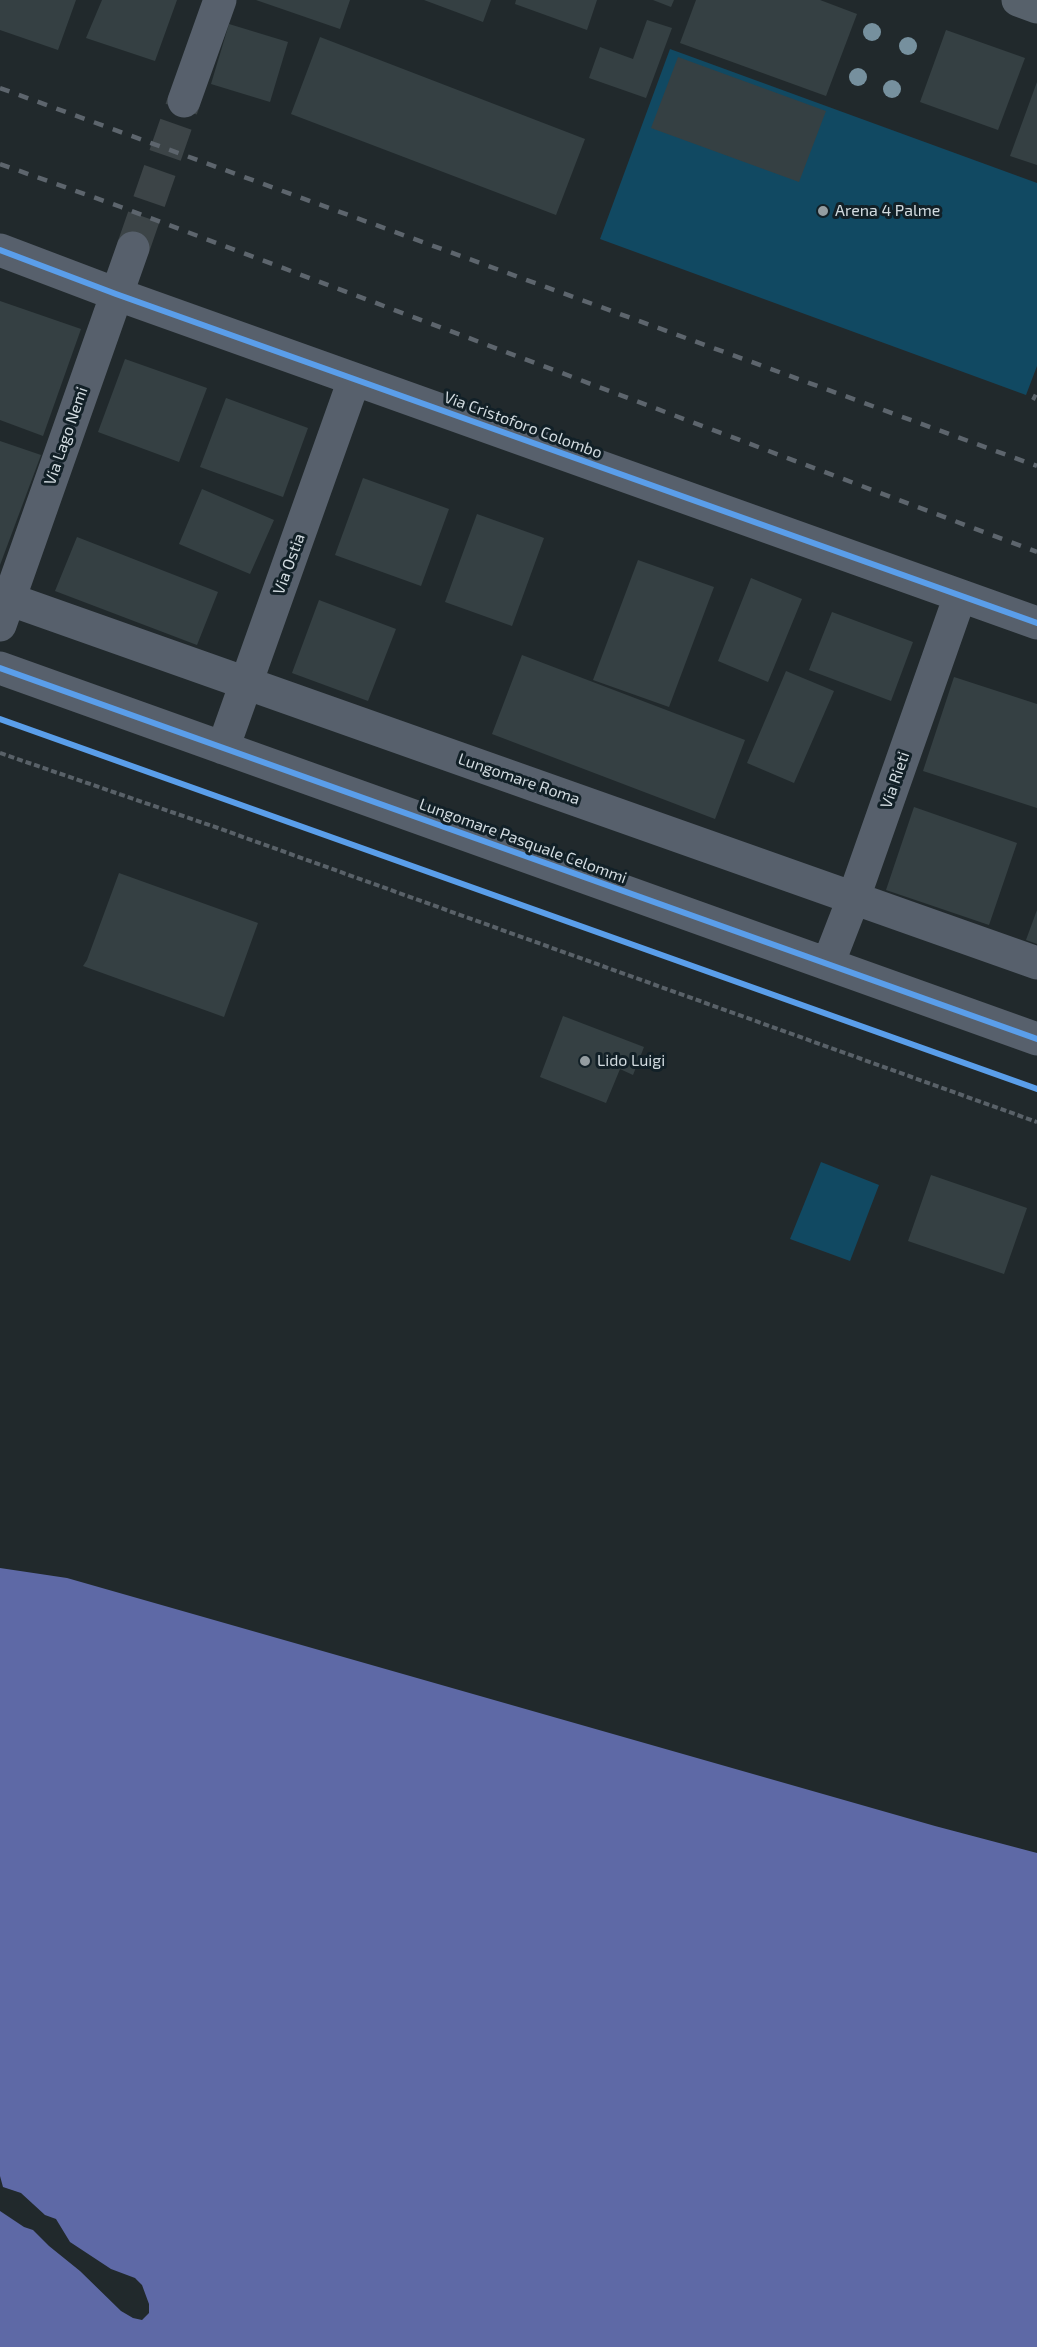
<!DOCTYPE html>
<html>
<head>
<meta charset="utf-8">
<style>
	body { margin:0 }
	canvas { display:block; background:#21292c }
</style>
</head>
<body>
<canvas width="1037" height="2347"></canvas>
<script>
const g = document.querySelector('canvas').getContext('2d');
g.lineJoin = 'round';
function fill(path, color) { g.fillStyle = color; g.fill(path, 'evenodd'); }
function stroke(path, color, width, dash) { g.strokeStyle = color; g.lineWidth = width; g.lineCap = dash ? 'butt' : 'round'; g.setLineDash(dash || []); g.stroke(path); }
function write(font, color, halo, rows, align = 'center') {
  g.font = font + ' "Exo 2",sans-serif'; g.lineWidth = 6; g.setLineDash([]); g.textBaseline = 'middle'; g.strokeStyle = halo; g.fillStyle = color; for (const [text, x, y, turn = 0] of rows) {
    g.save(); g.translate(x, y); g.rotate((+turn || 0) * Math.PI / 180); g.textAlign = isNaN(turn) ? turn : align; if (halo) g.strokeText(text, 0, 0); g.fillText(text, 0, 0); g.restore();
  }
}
const green = new Path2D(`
	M 670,49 L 1037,183 L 1037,366 L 1026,395 L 600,239 Z
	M 821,1162 L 879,1185 L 850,1261 L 790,1239 Z`);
const water = new Path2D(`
	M 0,1568 L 67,1578 L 935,1826 L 1037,1853 L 1037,2347 L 0,2347 Z`);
const pier = new Path2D(`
	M 0,2176 L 3,2187 L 21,2193 L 45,2215 L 56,2219 L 70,2242 L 111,2269 L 135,2278 L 142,2285 L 149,2304 L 149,2313 L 142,2320 L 133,2318 L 121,2311 L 80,2271 L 49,2246 L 33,2230 L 24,2227 L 0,2211 Z`);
const building = new Path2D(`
	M 0,0 L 76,0 L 58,50 L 0,30 Z
	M 102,0 L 177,0 L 155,61 L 86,38 Z
	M 256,0 L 350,0 L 340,29 Z
	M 424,0 L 491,0 L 483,22 Z
	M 516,0 L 597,0 L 587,30 L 515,4 Z
	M 653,0 L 674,0 L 671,7 Z
	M 696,0 L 820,0 L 857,14 L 826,96 L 680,43 Z
	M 647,20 L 672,28 L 646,98 L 589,78 L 600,47 L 633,59 Z
	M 229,24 L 288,42 L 270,102 L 211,84 Z
	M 946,30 L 1025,58 L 998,130 L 920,102 Z
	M 320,37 L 585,139 L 556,215 L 291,114 Z
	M 678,57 L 826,111 L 799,182 L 651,128 Z
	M 1037,82 L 1037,165 L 1010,156 Z
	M 0,301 L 81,329 L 43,436 L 0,420 Z
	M 125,359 L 207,388 L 179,462 L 98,432 Z
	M 226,398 L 308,428 L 283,497 L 200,467 Z
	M 0,441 L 41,455 L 0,565 Z
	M 363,478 L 449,509 L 421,586 L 335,555 Z
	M 202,489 L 274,520 L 250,574 L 179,544 Z
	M 477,514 L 544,538 L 512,626 L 445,602 Z
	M 77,537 L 218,592 L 197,645 L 55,591 Z
	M 638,560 L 714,587 L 669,707 L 593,680 Z
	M 751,578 L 802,599 L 768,682 L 718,661 Z
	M 319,600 L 396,629 L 368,701 L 292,673 Z
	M 832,612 L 913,642 L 891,701 L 809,670 Z
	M 522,655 L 745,740 L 715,819 L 492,734 Z
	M 786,671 L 834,691 L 794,783 L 747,763 Z
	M 954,677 L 1037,704 L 1037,808 L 923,771 Z
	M 914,807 L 1017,843 L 989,925 L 886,890 Z
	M 119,873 L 258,923 L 224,1017 L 83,966 L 87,960 Z
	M 1037,910 L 1037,944 L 1026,940 Z
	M 563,1016 L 644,1047 L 633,1075 L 620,1069 L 606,1103 L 540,1077 Z
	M 931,1175 L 1027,1208 L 1004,1274 L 908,1241 Z`);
const streetTunnel = new Path2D(`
	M 133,248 L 184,101`);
const path = new Path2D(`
	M 1033,400 L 1037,392
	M 0,753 L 218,828 L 1037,1122`);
const street = new Path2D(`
	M 184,101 L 220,0
	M 0,250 L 116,294 L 1037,623
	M 0,596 L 1037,963
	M 0,625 L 133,248
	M 0,668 L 1037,1039
	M 223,748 L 354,380
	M 828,964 L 854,897 L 960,596`);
const primary = new Path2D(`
	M 1018,0 L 1037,7`);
const rail = new Path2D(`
	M 0,88 L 1037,466
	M 0,164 L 121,207 L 1037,552`);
const cycleway = new Path2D(`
	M 0,250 L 116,294 L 1037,623
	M 0,668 L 1037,1039
	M 0,719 L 1037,1089`);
const trees = [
	[872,32],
	[908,46],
	[858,77],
	[892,89]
];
const markers = [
	[823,211,6,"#949da1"],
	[585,1061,6,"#949da1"]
];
const poiNames = [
	["Arena 4 Palme",835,211],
	["Lido Luigi",597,1061]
];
const streetNames = [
	["Via Cristoforo Colombo",523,425,20],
	["Via Lago Nemi",66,436,-71],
	["Via Ostia",289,564,-70],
	["Lungomare Roma",519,779,19],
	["Via Rieti",895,780,-71],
	["Lungomare Pasquale Celommi",523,841,20]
];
fill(green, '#114962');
fill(water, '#5e69a6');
fill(pier, '#21292c');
fill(building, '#354043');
stroke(streetTunnel, '#3c4447', 33, [33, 16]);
stroke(path, '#596168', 4, [6, 3]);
stroke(street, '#57606c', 33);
stroke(primary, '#57616b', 33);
stroke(rail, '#5d656d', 4.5, [10, 10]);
stroke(cycleway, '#5a9eea', 6);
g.fillStyle = '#76909e';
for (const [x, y] of trees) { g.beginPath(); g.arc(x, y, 9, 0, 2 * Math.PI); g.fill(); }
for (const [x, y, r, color] of markers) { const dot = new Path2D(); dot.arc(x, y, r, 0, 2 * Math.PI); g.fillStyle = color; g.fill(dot); stroke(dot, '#122027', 2); }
write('16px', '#d2dbe0', '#122027', poiNames, 'left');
write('16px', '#d2dbe0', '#122027', streetNames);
</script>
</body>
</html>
